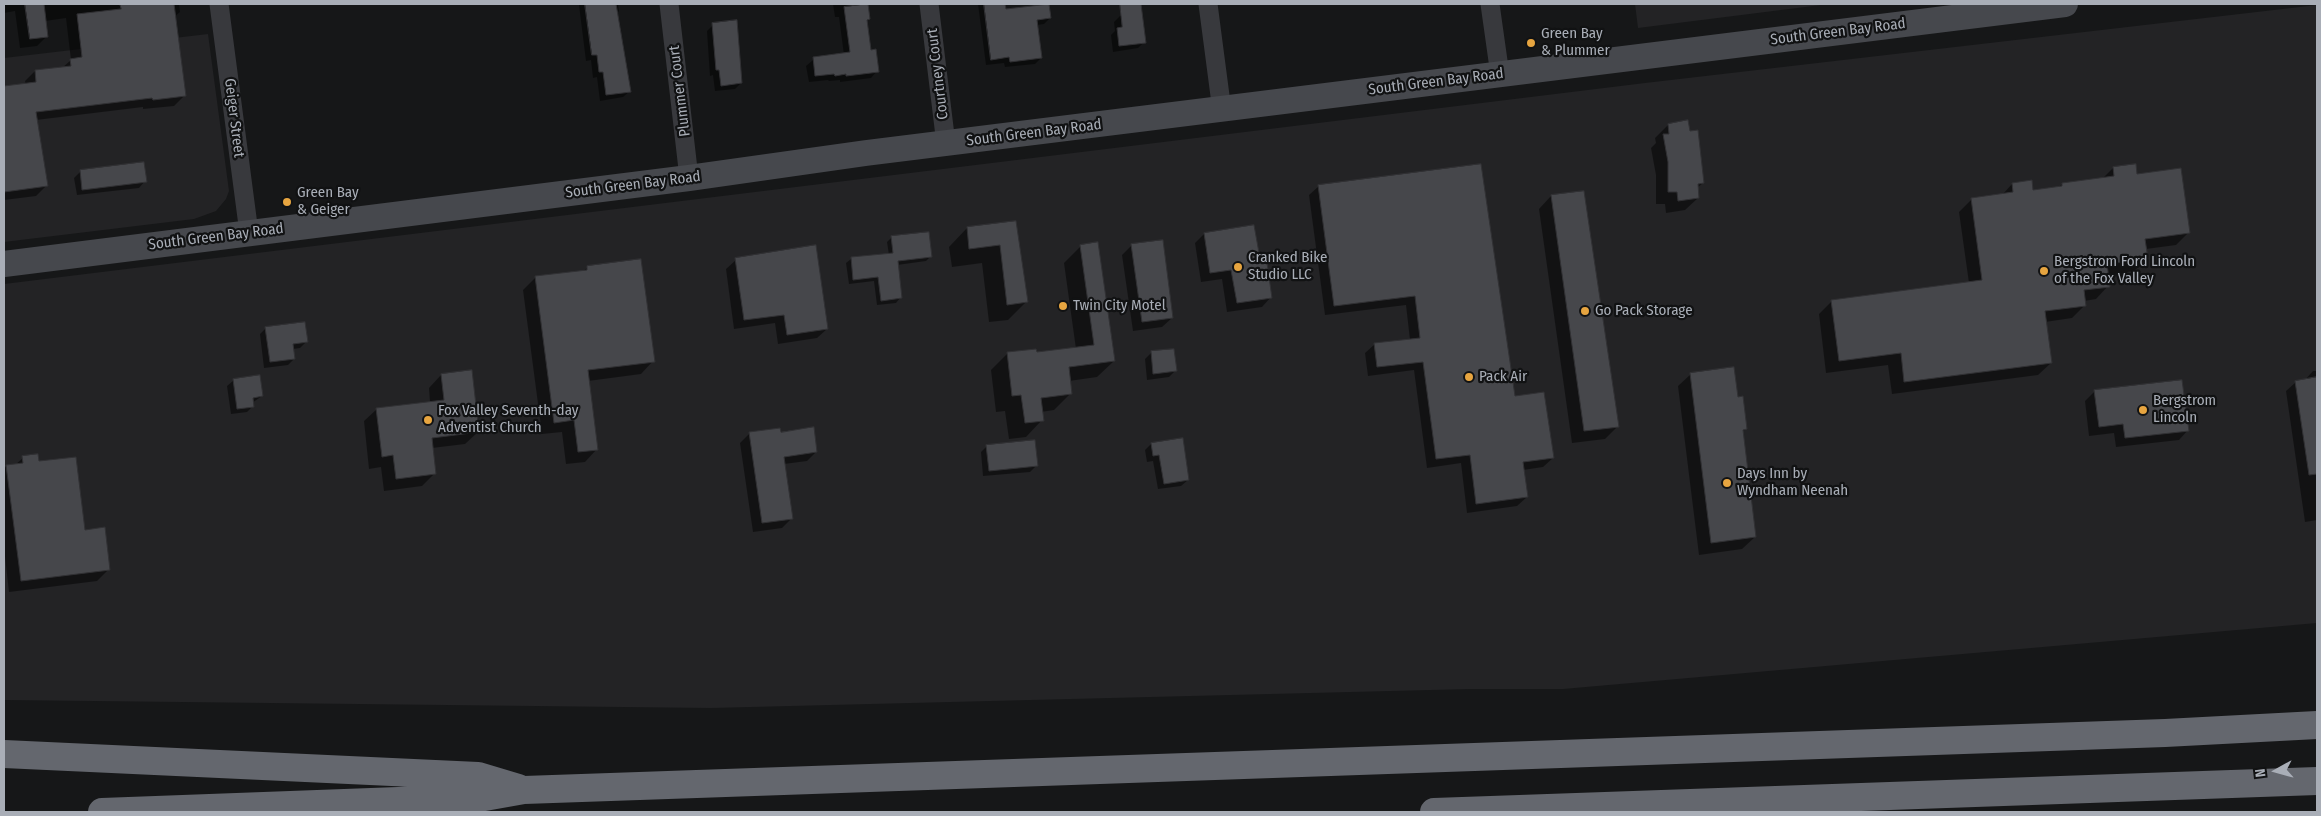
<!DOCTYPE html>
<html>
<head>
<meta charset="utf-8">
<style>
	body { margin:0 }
	#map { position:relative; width:2321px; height:816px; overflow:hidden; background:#161718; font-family:"Fira Sans Condensed",sans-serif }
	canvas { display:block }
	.frame { position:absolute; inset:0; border:5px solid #a9aeb7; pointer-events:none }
	.north { position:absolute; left:2251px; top:746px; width:50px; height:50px; -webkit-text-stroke:4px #111213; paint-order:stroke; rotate:263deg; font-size:14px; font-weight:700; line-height:20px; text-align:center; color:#a9aeb7 }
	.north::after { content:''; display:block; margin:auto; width:18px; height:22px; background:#a9aeb7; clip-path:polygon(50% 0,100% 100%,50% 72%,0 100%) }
</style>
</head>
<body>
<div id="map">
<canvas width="2321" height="816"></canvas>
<div class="frame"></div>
<div class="north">N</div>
</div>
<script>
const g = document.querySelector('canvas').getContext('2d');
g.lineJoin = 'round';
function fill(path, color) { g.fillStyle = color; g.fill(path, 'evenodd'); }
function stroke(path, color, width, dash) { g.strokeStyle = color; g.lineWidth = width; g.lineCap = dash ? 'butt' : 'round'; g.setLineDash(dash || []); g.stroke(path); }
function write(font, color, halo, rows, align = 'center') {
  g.font = font + ' "Fira Sans Condensed",sans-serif'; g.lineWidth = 4.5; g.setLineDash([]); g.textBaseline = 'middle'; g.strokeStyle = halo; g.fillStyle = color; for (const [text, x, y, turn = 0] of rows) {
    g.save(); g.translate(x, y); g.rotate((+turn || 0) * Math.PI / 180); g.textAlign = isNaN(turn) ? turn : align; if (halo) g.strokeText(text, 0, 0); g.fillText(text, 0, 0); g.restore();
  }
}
const built = new Path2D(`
	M 1635,4 L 1829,4 L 1638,28 Z
	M 2317,5 L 2317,623 L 1563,689 L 1471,689 L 711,708 L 4,700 L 4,284 L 1645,83 Z
	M 208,34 L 229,191 L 226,199 L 216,211 L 194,219 L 4,242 L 4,58 Z`);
const shadow = new Path2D(`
	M 4,4 L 179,4 L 180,12 L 174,17 L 184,96 L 174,106 L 143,109 L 143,107 L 36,120 L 46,186 L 36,196 L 4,200 L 4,87 L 26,85 L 25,81 L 35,71 L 62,68 L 71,60 L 66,18 L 45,21 L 47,36 L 37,46 L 20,48 L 15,11 L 4,13 Z
	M 580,4 L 618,4 L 619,11 L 616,14 L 630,91 L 623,97 L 600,101 L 597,77 L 593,78 L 591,60 L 586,61 L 579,5 Z
	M 833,4 L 863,4 L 869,19 L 866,22 L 870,51 L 877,71 L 871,78 L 840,82 L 840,80 L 829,81 L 828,80 L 809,82 L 806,66 L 813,60 L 844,55 L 839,17 L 835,17 Z
	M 978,4 L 1004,4 L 1005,10 L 1050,18 L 1044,24 L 1037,25 L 1041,58 L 1035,64 L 1005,67 L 1004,63 L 986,65 Z
	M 1141,13 L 1144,42 L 1138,48 L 1113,52 L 1111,35 L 1115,31 L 1114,22 L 1120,16 Z
	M 713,25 L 741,83 L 735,89 L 715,91 L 713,75 L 710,76 L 707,31 Z
	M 1668,125 L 1703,183 L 1697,188 L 1698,198 L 1685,210 L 1666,213 L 1665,204 L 1656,204 L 1656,175 L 1651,148 L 1656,143 L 1655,138 Z
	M 2113,168 L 2136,175 L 2188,233 L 2176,245 L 2146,249 L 2147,258 L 2134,271 L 2107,275 L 2108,286 L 2096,299 L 2084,301 L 2085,305 L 2072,318 L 2045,322 L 2051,363 L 2038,375 L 1892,394 L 1888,365 L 1826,373 L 1819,314 L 1831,302 L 1969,283 L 1959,212 L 1972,199 L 2002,195 L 2012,184 L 2032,192 L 2058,188 L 2062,184 L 2103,178 Z
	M 81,171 L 145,181 L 139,188 L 77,195 L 74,178 Z
	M 1319,186 L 1514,398 L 1553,458 L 1543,467 L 1523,470 L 1527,497 L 1517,506 L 1467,513 L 1461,463 L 1427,468 L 1414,370 L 1368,376 L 1365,353 L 1375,344 L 1410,340 L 1406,305 L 1325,315 L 1309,195 Z
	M 1551,196 L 1618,426 L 1605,439 L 1572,443 L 1539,209 Z
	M 1015,222 L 1026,302 L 1008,320 L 989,322 L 982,263 L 952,267 L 949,247 L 967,228 Z
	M 1204,234 L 1260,265 L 1271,297 L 1262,307 L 1227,312 L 1222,279 L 1201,282 L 1195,243 Z
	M 892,237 L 930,257 L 926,261 L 897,265 L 900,298 L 896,303 L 877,305 L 874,281 L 849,284 L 846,263 L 851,259 L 889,255 L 887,242 Z
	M 1132,245 L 1172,318 L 1162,327 L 1133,331 L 1122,255 Z
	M 1081,246 L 1114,361 L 1097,377 L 1069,381 L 1071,393 L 1054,410 L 1041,412 L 1042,420 L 1026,437 L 1009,439 L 1005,411 L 996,412 L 991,370 L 1007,354 L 1036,354 L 1076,349 L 1064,263 Z
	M 736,260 L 827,329 L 817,338 L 778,344 L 775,323 L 734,329 L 726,269 Z
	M 587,268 L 653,361 L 641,374 L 588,381 L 597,449 L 585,462 L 566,464 L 562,432 L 542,434 L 523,290 L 535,278 L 583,271 Z
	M 266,328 L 307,341 L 300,348 L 293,349 L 294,359 L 288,365 L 264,368 L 260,334 Z
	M 1173,350 L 1175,371 L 1169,377 L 1147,380 L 1145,359 L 1151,353 Z
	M 2313,371 L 2317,371 L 2317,520 L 2305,522 L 2286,391 L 2296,382 L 2304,381 Z
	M 1691,374 L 1737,398 L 1746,429 L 1742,432 L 1755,537 L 1742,549 L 1699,555 L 1678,386 Z
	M 441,375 L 478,432 L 465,444 L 432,448 L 435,473 L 422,486 L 384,491 L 381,467 L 369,469 L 364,421 L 377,409 L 430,402 L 429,388 Z
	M 234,380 L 262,396 L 252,403 L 253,406 L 247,412 L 231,414 L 227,386 Z
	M 2095,391 L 2188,430 L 2179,440 L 2116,447 L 2114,433 L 2089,436 L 2085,401 Z
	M 750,433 L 780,433 L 816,452 L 807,461 L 784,464 L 791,519 L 782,528 L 753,532 L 740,443 Z
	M 1151,444 L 1188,480 L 1181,486 L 1158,489 L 1153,461 L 1147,462 L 1145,450 Z
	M 987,446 L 1036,466 L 1030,472 L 983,476 L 981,452 Z
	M 23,458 L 84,531 L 109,569 L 97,581 L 9,592 L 4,548 L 4,467 L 15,465 Z`);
const building = new Path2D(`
	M 25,4 L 44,4 L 48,37 L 30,39 Z
	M 120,4 L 174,4 L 186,96 L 153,100 L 152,98 L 36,112 L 48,186 L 4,192 L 4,86 L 36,82 L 35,70 L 71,66 L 70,59 L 82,57 L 77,14 L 121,9 Z
	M 585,4 L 616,4 L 631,92 L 606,95 L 603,72 L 599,72 L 597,55 L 592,55 Z
	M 868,4 L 870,19 L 867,20 L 871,50 L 876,49 L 879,72 L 846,76 L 846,74 L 835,76 L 834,74 L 815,76 L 813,57 L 850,52 L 844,7 Z
	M 984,4 L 1005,4 L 1006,9 L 1049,4 L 1051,18 L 1037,20 L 1042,58 L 1010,62 L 1009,57 L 991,60 Z
	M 1120,4 L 1141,4 L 1146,43 L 1119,46 L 1117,28 L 1122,27 Z
	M 737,20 L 742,83 L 721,86 L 719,70 L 716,70 L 712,23 Z
	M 1688,120 L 1690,131 L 1698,130 L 1704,183 L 1698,184 L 1699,198 L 1678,201 L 1677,192 L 1668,192 L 1668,162 L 1663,134 L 1669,134 L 1668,124 Z
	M 144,162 L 147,182 L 82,190 L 80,170 Z
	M 1481,164 L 1515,396 L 1544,392 L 1554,458 L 1523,462 L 1528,497 L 1476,504 L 1470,455 L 1436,459 L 1423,362 L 1377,367 L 1374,343 L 1420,338 L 1415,296 L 1334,306 L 1318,185 Z
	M 2136,164 L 2137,174 L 2181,168 L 2190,233 L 2145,239 L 2148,259 L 2107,264 L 2110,287 L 2084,290 L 2086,306 L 2045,311 L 2052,363 L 1904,382 L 1901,353 L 1839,361 L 1831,300 L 1982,280 L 1971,198 L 2013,192 L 2012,183 L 2032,180 L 2033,190 L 2062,186 L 2062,183 L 2114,176 L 2113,167 Z
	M 1584,191 L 1619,427 L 1584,431 L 1551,195 Z
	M 1016,221 L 1028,302 L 1007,305 L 1000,245 L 969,249 L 967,227 Z
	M 1254,225 L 1261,264 L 1267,263 L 1272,298 L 1237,303 L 1231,270 L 1210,273 L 1204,233 Z
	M 929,232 L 932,257 L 898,261 L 902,298 L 881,301 L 878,277 L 853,280 L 851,257 L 893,253 L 891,236 Z
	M 1163,240 L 1173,318 L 1142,322 L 1131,244 Z
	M 1098,242 L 1115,361 L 1069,367 L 1072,394 L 1041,398 L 1044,421 L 1025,423 L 1021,395 L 1012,396 L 1007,352 L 1036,349 L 1037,352 L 1094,345 L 1080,245 Z
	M 816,245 L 828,329 L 787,335 L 784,315 L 744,320 L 735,258 Z
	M 641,259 L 655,362 L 588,370 L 598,450 L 578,452 L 574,420 L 554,423 L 535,276 L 587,270 L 587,266 Z
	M 305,322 L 308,342 L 293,344 L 295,359 L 270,362 L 265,327 Z
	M 1174,349 L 1177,371 L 1153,374 L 1151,351 Z
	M 1734,367 L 1738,397 L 1743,396 L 1747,429 L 1743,430 L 1756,537 L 1711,543 L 1690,373 Z
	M 472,370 L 479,432 L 432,438 L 436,474 L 396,479 L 393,455 L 382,457 L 376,408 L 444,400 L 441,374 Z
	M 260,375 L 263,396 L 253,398 L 254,407 L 237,409 L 233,379 Z
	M 2317,377 L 2317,474 L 2309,475 L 2295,381 Z
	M 2182,380 L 2189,431 L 2125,438 L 2123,424 L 2099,427 L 2094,390 Z
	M 814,427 L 817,452 L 784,457 L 793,519 L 762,523 L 749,432 L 780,428 L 781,432 Z
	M 1183,438 L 1189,480 L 1164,484 L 1159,455 L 1153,456 L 1151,443 Z
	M 1035,440 L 1038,466 L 989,471 L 986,445 Z
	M 38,454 L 39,461 L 76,457 L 85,530 L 105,527 L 110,570 L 21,581 L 6,465 L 23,463 L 22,456 Z`);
const street = new Path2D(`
	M 219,4 L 249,233
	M 669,4 L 689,178
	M 929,4 L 946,144
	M 1208,4 L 1222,111
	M 1490,4 L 1500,75`);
const secondary = new Path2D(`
	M 4,264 L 689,178 L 866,153 L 2065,4`);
const highway = new Path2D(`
	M 4,754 L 478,776 L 518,788
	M 102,812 L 479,798 L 524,790 L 2165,733 L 2317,725
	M 1434,812 L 2317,781`);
const markers = [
	[1531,43,5,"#e7a540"],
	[287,202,5,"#e7a540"],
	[1238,267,5,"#e7a540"],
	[2044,271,5,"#e7a540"],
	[1063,306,5,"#e7a540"],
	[1585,311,5,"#e7a540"],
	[1469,377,5,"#e7a540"],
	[2143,410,5,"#e7a540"],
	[428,420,5,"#e7a540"],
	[1727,483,5,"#e7a540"]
];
const streetNames = [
	["South Green Bay Road",1838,32,-7],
	["Courtney Court",938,74,-97],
	["South Green Bay Road",1436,82,-7],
	["Plummer Court",680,91,-97],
	["Geiger Street",234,118,83],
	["South Green Bay Road",1034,133,-7],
	["South Green Bay Road",633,185,-7],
	["South Green Bay Road",216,237,-7]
];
const poiNames = [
	["Green Bay",1541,34],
	["& Plummer",1541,51],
	["Green Bay",297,193],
	["& Geiger",297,210],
	["Cranked Bike",1248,258],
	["Studio LLC",1248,275],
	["Bergstrom Ford Lincoln",2054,262],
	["of the Fox Valley",2054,279],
	["Twin City Motel",1073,306],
	["Go Pack Storage",1595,311],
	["Pack Air",1479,377],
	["Bergstrom",2153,401],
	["Lincoln",2153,418],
	["Fox Valley Seventh-day",438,411],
	["Adventist Church",438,428],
	["Days Inn by",1737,474],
	["Wyndham Neenah",1737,491]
];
fill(built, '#232325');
fill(shadow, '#0007');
fill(building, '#46474b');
stroke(building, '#313134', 1);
stroke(street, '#38393d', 19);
stroke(secondary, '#46484d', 26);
stroke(highway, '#64676e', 28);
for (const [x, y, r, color] of markers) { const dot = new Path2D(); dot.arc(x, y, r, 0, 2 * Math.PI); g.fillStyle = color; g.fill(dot); stroke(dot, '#111213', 2); }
write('15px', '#a9aeb7', '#111213', streetNames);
write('15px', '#a9aeb7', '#111213', poiNames, 'left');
</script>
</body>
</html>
